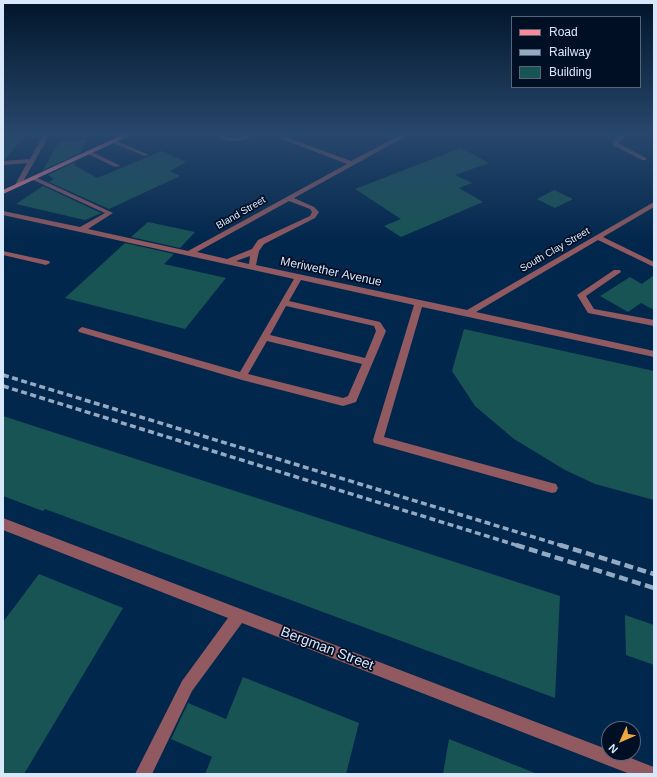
<!DOCTYPE html>
<html>
<head>
<meta charset="utf-8">
<style>
	body { margin:0 }
	#map { position:relative; width:657px; height:777px; overflow:hidden; background:#02274c; font-family:Arial,sans-serif }
	canvas { display:block }
	.frame { position:absolute; inset:0; border:4px solid #d8e8fa; pointer-events:none }
	.legend { position:absolute; left:511px; top:16px; width:130px; height:72px; box-sizing:border-box; background:#000f24; border:1px solid #56667a; margin:0; padding:5px 7px; list-style:none; font-size:12px; color:#d8e8fa }
	.legend li { display:flex; align-items:center; gap:8px; height:20px }
	.legend b { width:20px; border:1px solid #56667a }
	.north { position:absolute; left:601px; top:721px; width:40px; height:40px; box-sizing:border-box; background:#000f24; border:1px solid #56667a; border-radius:50%; rotate:225deg; font-size:11px; font-weight:700; line-height:16px; text-align:center; color:#d8e8fa }
	.north::after { content:''; display:block; margin:auto; width:14px; height:18px; background:#efa73d; clip-path:polygon(50% 0,100% 100%,50% 72%,0 100%) }
</style>
</head>
<body>
<div id="map">
<canvas width="657" height="777"></canvas>
<div class="frame"></div>
<ul class="legend">
<li><b style="height:5px;background:#fd8998"></b>Road</li>
<li><b style="height:5px;background:#94aac2"></b>Railway</li>
<li><b style="height:11px;background:#185453"></b>Building</li>
</ul>
<div class="north">N</div>
</div>
<script>
const g = document.querySelector('canvas').getContext('2d');
g.lineJoin = 'round';
function fill(path, color) { g.fillStyle = color; g.fill(path, 'evenodd'); }
function stroke(path, color, width, dash) { g.strokeStyle = color; g.lineWidth = width; g.lineCap = dash ? 'butt' : 'round'; g.setLineDash(dash || []); g.stroke(path); }
function write(font, color, halo, rows, align = 'center') {
  g.font = font + ' Arial,sans-serif'; g.lineWidth = 3.5; g.setLineDash([]); g.textBaseline = 'middle'; g.strokeStyle = halo; g.fillStyle = color; for (const [text, x, y, turn = 0] of rows) {
    g.save(); g.translate(x, y); g.rotate((+turn || 0) * Math.PI / 180); g.textAlign = isNaN(turn) ? turn : align; if (halo) g.strokeText(text, 0, 0); g.fillText(text, 0, 0); g.restore();
  }
}
const building = new Path2D(`
	M 3,134 L 27,134 L 5,159 L 3,160 Z
	M 87,140 L 80,153 L 43,170 L 59,142 Z
	M 461,148 L 489,163 L 455,175 L 472,183 L 459,188 L 483,202 L 401,237 L 384,226 L 401,219 L 355,189 Z
	M 162,151 L 186,162 L 170,171 L 180,176 L 109,209 L 49,182 L 54,179 L 48,175 L 75,162 L 74,165 L 97,178 Z
	M 43,186 L 101,213 L 85,220 L 16,204 Z
	M 554,190 L 573,199 L 555,208 L 537,199 Z
	M 148,222 L 195,232 L 180,248 L 131,237 Z
	M 125,243 L 174,254 L 164,264 L 226,278 L 185,329 L 65,298 Z
	M 654,275 L 654,310 L 641,303 L 628,312 L 600,296 L 630,277 L 642,284 Z
	M 464,329 L 654,371 L 654,500 L 595,484 L 565,470 L 514,439 L 475,406 L 452,371 Z
	M 3,416 L 560,596 L 555,698 L 45,509 L 43,511 L 3,496 Z
	M 39,574 L 123,608 L 24,774 L 3,774 L 3,622 Z
	M 625,615 L 654,625 L 654,665 L 626,655 Z
	M 243,677 L 359,723 L 346,774 L 205,774 L 212,757 L 171,739 L 188,703 L 226,719 Z
	M 449,739 L 535,773 L 534,774 L 443,774 Z`);
const minor = new Path2D(`
	M 44,134 L 50,134 L 21,185 L 16,186 L 15,185 L 27,163 L 3,165 L 3,161 L 30,159 Z
	M 210,134 C 219,134 225,138 233,138 C 241,139 248,134 256,134 C 241,144 225,143 210,134 Z
	M 402,134 L 410,134 L 294,198 L 314,207 L 319,212 L 315,218 L 264,244 L 259,251 L 256,265 L 467,310 L 654,202 L 654,207 L 603,237 L 654,262 L 654,267 L 598,240 L 476,312 L 654,351 L 654,357 L 422,307 L 384,437 L 552,483 L 556,484 L 558,488 L 556,492 L 552,493 L 374,443 L 373,440 L 414,305 L 301,280 L 289,301 L 380,322 L 386,331 L 356,402 L 343,406 L 242,380 L 79,332 L 78,330 L 82,327 L 240,372 L 294,279 L 3,215 L 3,211 L 80,227 L 105,213 L 31,179 L 30,178 L 33,176 L 113,213 L 88,229 L 188,251 L 347,164 L 282,139 L 282,137 L 286,137 L 351,161 ZM 289,201 L 310,209 L 312,212 L 310,216 L 258,240 L 252,249 L 227,259 L 197,252 ZM 250,256 L 249,264 L 236,261 ZM 286,306 L 374,326 L 376,331 L 365,358 L 270,335 ZM 267,341 L 362,364 L 348,396 L 343,398 L 248,374 Z
	M 621,134 L 628,134 L 618,143 L 646,158 L 646,160 L 642,160 L 613,145 L 613,140 Z
	M 113,141 L 117,141 L 149,155 L 144,156 L 113,143 Z
	M 90,151 L 119,165 L 120,166 L 115,167 L 88,154 L 87,153 Z
	M 3,251 L 49,261 L 50,263 L 46,265 L 3,255 Z
	M 614,270 L 620,270 L 621,272 L 586,296 L 594,309 L 654,320 L 654,326 L 588,313 L 577,295 Z
	M 3,518 L 609,750 L 609,753 L 618,753 L 651,766 L 654,767 L 654,774 L 630,774 L 242,623 L 192,691 L 152,774 L 135,774 L 182,681 L 228,618 L 3,530 Z`);
const major = new Path2D(`
	M 124,134 L 133,134 L 3,194 L 3,190 Z`);
const railFar1 = new Path2D(`
	M 3,375 L 563,546
	M 3,386 L 519,546`);
const rail = new Path2D(`
	M 516,545 L 654,588
	M 560,545 L 654,574`);
const farStreetnames = [
	["Bland Street",241,213,-30],
	["South Clay Street",555,250,-30]
];
const streetNames = [
	["Meriwether Avenue",331,272,12]
];
const nearStreetnames = [
	["Bergman Street",327,649,21]
];
fill(building, '#185453');
fill(minor, '#915960');
fill(major, '#fd8998');
stroke(railFar1, '#94aac2', 3.5, [6, 3.5]);
stroke(rail, '#94aac2', 4.5, [9, 4.5]);
const sky = g.createLinearGradient(0, 0, 0, 243);
sky.addColorStop(0, '#01152a');
sky.addColorStop(0.55, '#28476c');
sky.addColorStop(1, '#28476c00');
g.fillStyle = sky;
g.fillRect(0, 0, 657, 243);
write('10px', '#d8e8fa', '#000f24', farStreetnames);
write('12px', '#d8e8fa', '#000f24', streetNames);
write('14px', '#d8e8fa', '#000f24', nearStreetnames);
</script>
</body>
</html>
